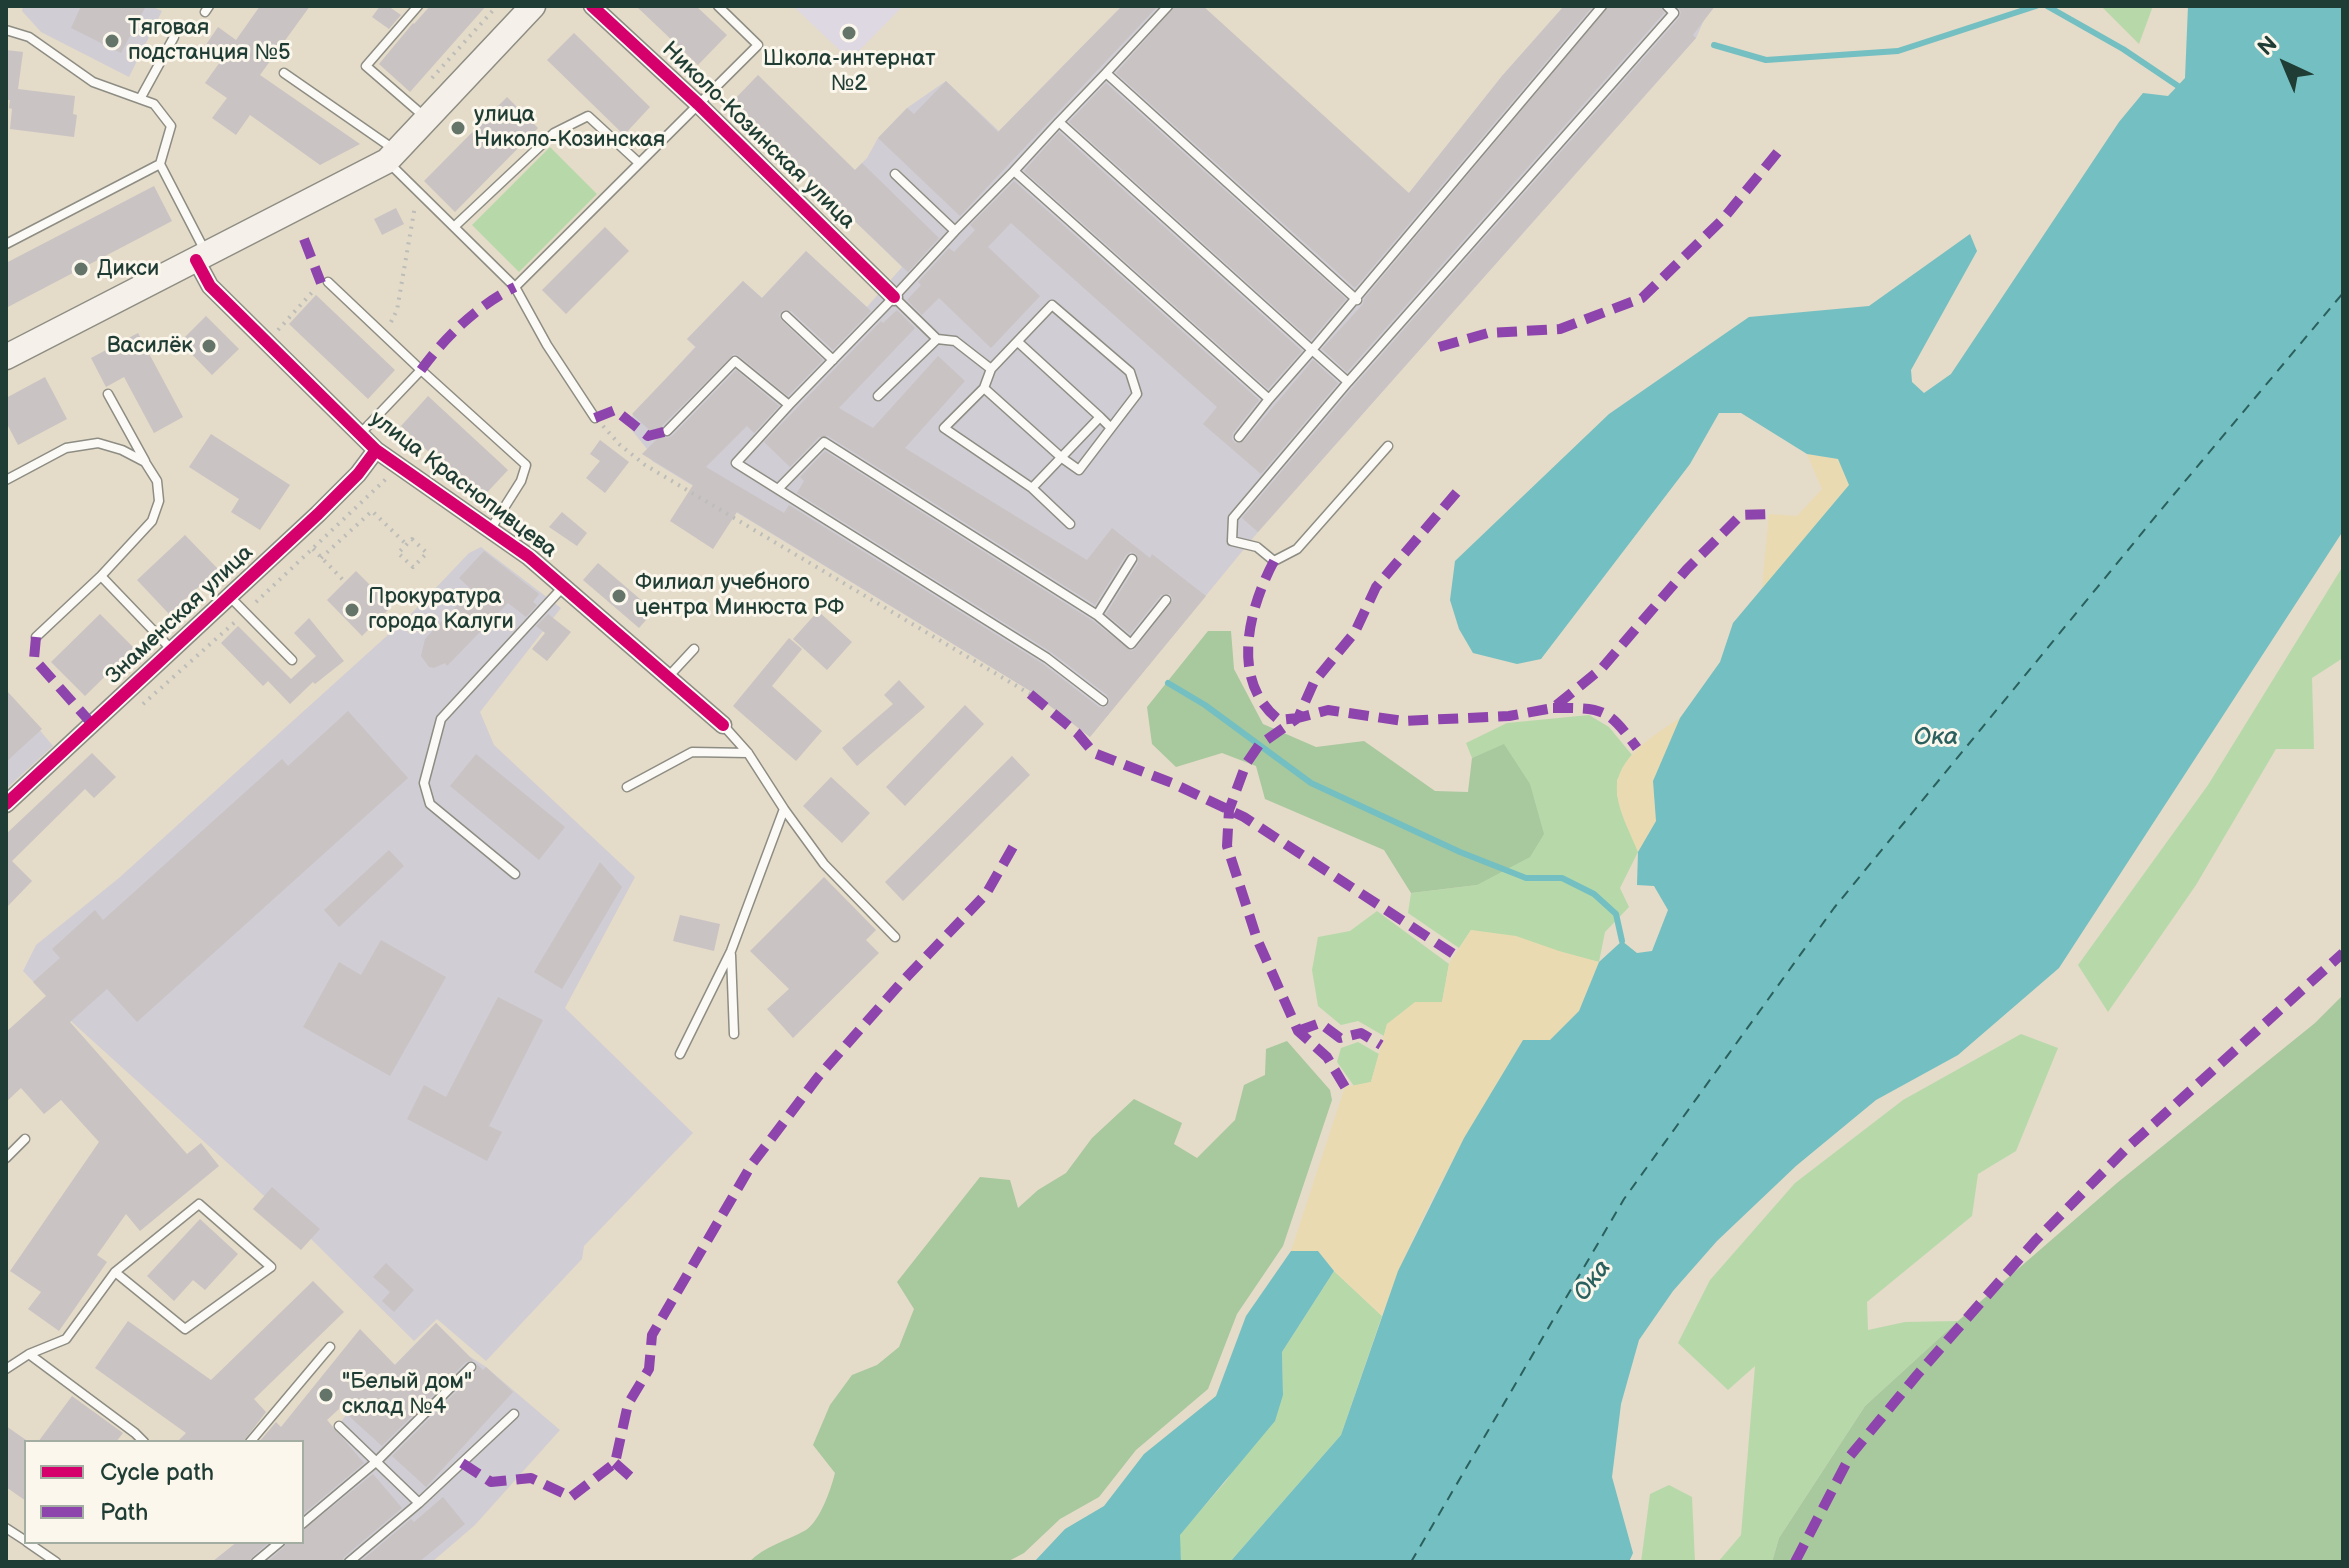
<!DOCTYPE html>
<html>
<head>
<meta charset="utf-8">
<style>
	body { margin:0 }
	#map { position:relative; width:2349px; height:1568px; overflow:hidden; background:#e4dbc9; font-family:"Balsamiq Sans",sans-serif }
	canvas { display:block }
	.frame { position:absolute; inset:0; border:8px solid #1f3d34; pointer-events:none }
	.legend { position:absolute; left:24px; top:1440px; width:280px; height:104px; box-sizing:border-box; background:#fbf7ec; border:2px solid #a3ada2; margin:0; padding:10px 14px; list-style:none; font-size:24px; color:#1f3d34 }
	.legend li { display:flex; align-items:center; gap:16px; height:40px }
	.legend b { width:40px; border:2px solid #a3ada2 }
	.north { position:absolute; left:2245px; top:24px; width:80px; height:80px; -webkit-text-stroke:6px #fbf7ec; paint-order:stroke; rotate:316deg; font-size:22px; font-weight:700; line-height:32px; text-align:center; color:#1f3d34 }
	.north::after { content:''; display:block; margin:auto; width:28px; height:36px; background:#1f3d34; clip-path:polygon(50% 0,100% 100%,50% 72%,0 100%) }
</style>
</head>
<body>
<div id="map">
<canvas width="2349" height="1568"></canvas>
<div class="frame"></div>
<ul class="legend">
<li><b style="height:10px;background:#d6006c"></b>Cycle path</li>
<li><b style="height:10px;background:#8e44ad"></b>Path</li>
</ul>
<div class="north">N</div>
</div>
<script>
const g = document.querySelector('canvas').getContext('2d');
g.lineJoin = 'round';
function fill(path, color) { g.fillStyle = color; g.fill(path, 'evenodd'); }
function stroke(path, color, width, dash) { g.strokeStyle = color; g.lineWidth = width; g.lineCap = dash ? 'butt' : 'round'; g.setLineDash(dash || []); g.stroke(path); }
function write(font, color, halo, rows, align = 'center') {
  g.font = font + ' "Balsamiq Sans",sans-serif'; g.lineWidth = 6; g.setLineDash([]); g.textBaseline = 'middle'; g.strokeStyle = halo; g.fillStyle = color; for (const [text, x, y, turn = 0] of rows) {
    g.save(); g.translate(x, y); g.rotate((+turn || 0) * Math.PI / 180); g.textAlign = isNaN(turn) ? turn : align; if (halo) g.strokeText(text, 0, 0); g.fillText(text, 0, 0); g.restore();
  }
}
const built = new Path2D(`
	M 793,6 L 903,6 L 850,60 Z`);
const industrial = new Path2D(`
	M 23,6 L 151,6 L 162,11 L 129,77 L 41,32 L 22,11 Z
	M 1122,6 L 1193,6 L 1362,252 L 1502,76 L 1564,6 L 1715,6 L 1704,20 L 1696,38 L 1258,532 L 1090,737 L 1032,692 L 652,461 L 647,449 L 626,423 L 695,347 L 687,339 L 743,281 L 762,298 L 806,251 L 867,307 L 902,267 L 829,196 L 867,158 L 878,138 L 907,108 L 946,81 L 999,131 Z
	M 481,547 L 561,608 L 480,712 L 494,745 L 635,877 L 565,1008 L 693,1133 L 584,1246 L 582,1259 L 486,1361 L 437,1319 L 414,1341 L 305,1233 L 73,1023 L 23,971 L 36,945 L 119,878 L 410,615 L 469,553 Z
	M 6,690 L 53,746 L 6,789 Z
	M 436,1323 L 469,1356 L 486,1367 L 560,1430 L 475,1525 L 432,1562 L 212,1562 L 237,1542 L 302,1542 L 302,1474 L 349,1411 Z`);
const green = new Path2D(`
	M 2101,6 L 2153,6 L 2139,44 Z
	M 550,147 L 597,194 L 519,272 L 472,225 Z
	M 2343,566 L 2343,658 L 2312,678 L 2314,749 L 2276,749 L 2196,885 L 2108,1012 L 2078,965 L 2208,785 Z
	M 1589,715 L 1609,727 L 1632,755 L 1617,780 L 1617,795 L 1638,852 L 1620,888 L 1629,907 L 1605,932 L 1599,962 L 1471,930 L 1459,948 L 1408,913 L 1411,893 L 1477,885 L 1505,745 L 1472,758 L 1466,743 L 1507,723 Z
	M 1377,911 L 1449,964 L 1442,1003 L 1387,1024 L 1384,1036 L 1358,1021 L 1341,1025 L 1318,1006 L 1312,970 L 1318,937 L 1350,931 Z
	M 2021,1034 L 2058,1048 L 2016,1151 L 1978,1174 L 1972,1216 L 1867,1302 L 1868,1330 L 1905,1322 L 1958,1321 L 1865,1406 L 1779,1538 L 1772,1562 L 1718,1562 L 1741,1535 L 1755,1366 L 1728,1390 L 1678,1343 L 1710,1280 L 1795,1183 L 1903,1100 Z
	M 1358,1042 L 1379,1054 L 1371,1082 L 1354,1086 L 1337,1062 L 1341,1048 Z
	M 1334,1271 L 1382,1316 L 1341,1435 L 1230,1562 L 1181,1562 L 1179,1535 L 1226,1481 L 1283,1395 L 1282,1352 Z
	M 1669,1485 L 1692,1497 L 1695,1562 L 1641,1562 L 1650,1494 Z`);
const forest = new Path2D(`
	M 1208,631 L 1231,631 L 1234,669 L 1263,724 L 1316,747 L 1364,741 L 1435,791 L 1468,792 L 1472,758 L 1504,744 L 1530,784 L 1544,834 L 1530,857 L 1477,885 L 1411,893 L 1384,850 L 1265,799 L 1256,766 L 1222,753 L 1176,767 L 1152,744 L 1147,707 Z
	M 2343,995 L 2343,1562 L 1772,1562 L 1779,1538 L 1865,1406 L 1958,1321 L 2117,1183 L 2315,1023 Z
	M 1287,1041 L 1330,1090 L 1332,1100 L 1283,1246 L 1237,1314 L 1208,1389 L 1136,1450 L 1099,1497 L 1060,1519 L 1024,1553 L 1007,1562 L 749,1562 C 765,1546 786,1541 806,1530 C 820,1521 831,1489 835,1473 L 813,1445 L 830,1405 L 852,1375 L 877,1365 L 899,1347 L 914,1309 L 897,1282 L 980,1177 L 1010,1180 L 1018,1208 L 1038,1190 L 1066,1173 L 1092,1138 L 1134,1099 L 1182,1123 L 1174,1144 L 1197,1158 L 1235,1120 L 1244,1085 L 1265,1075 L 1266,1049 Z`);
const sand = new Path2D(`
	M 1807,454 L 1839,459 L 1849,485 L 1762,589 L 1769,514 L 1797,516 L 1822,489 Z
	M 1680,718 L 1653,781 L 1656,821 L 1638,852 C 1631,834 1618,811 1617,792 C 1614,758 1656,734 1680,718 Z
	M 1471,930 L 1516,936 L 1559,951 L 1599,962 L 1579,1011 L 1550,1040 L 1523,1040 C 1469,1129 1416,1218 1382,1316 L 1334,1271 L 1318,1251 L 1291,1251 L 1345,1087 L 1371,1082 L 1387,1024 L 1415,1002 L 1442,1002 L 1449,964 Z`);
const water = new Path2D(`
	M 2188,6 L 2343,6 L 2343,531 L 2059,968 L 1958,1055 L 1876,1100 L 1796,1166 L 1717,1241 L 1673,1291 L 1639,1340 L 1621,1404 L 1612,1477 L 1633,1553 L 1629,1562 L 1230,1562 L 1341,1435 L 1398,1271 L 1464,1138 L 1523,1040 L 1550,1040 L 1579,1011 L 1599,962 L 1622,941 L 1637,953 L 1652,951 L 1668,910 L 1654,886 L 1637,885 L 1638,852 L 1656,821 L 1653,781 L 1680,718 L 1720,662 L 1733,623 L 1849,485 L 1838,459 L 1807,454 L 1741,413 L 1719,413 L 1690,464 L 1541,659 L 1517,664 L 1473,653 L 1459,629 L 1450,600 L 1455,561 L 1609,414 L 1749,317 L 1869,306 L 1970,234 L 1977,251 L 1911,370 L 1912,382 L 1924,393 L 1951,374 L 2119,122 L 2143,93 L 2168,96 L 2185,78 Z
	M 1291,1251 L 1318,1251 L 1334,1271 L 1282,1352 L 1283,1395 L 1275,1421 L 1180,1535 L 1181,1562 L 1034,1562 L 1065,1529 L 1104,1506 L 1144,1454 L 1216,1396 L 1246,1316 Z`);
const stream = new Path2D(`
	M 2047,6 L 2123,49 L 2178,86
	M 1714,45 L 1766,60 L 1898,51 L 2036,6
	M 1168,683 L 1205,705 L 1311,783 L 1460,852 L 1526,878 L 1562,878 L 1594,894 L 1616,914 L 1622,941`);
const ferry = new Path2D(`
	M 1411,1562 L 1624,1199 L 1834,908 L 2160,511 L 2343,293`);
const building = new Path2D(`
	M 81,6 L 146,6 L 121,53 L 71,28 Z
	M 260,6 L 310,6 L 260,75 L 360,144 L 320,165 L 250,115 L 236,135 L 212,118 L 227,98 L 205,83 L 220,62 L 203,49 L 218,27 L 236,40 Z
	M 380,6 L 388,6 L 401,15 L 389,29 L 372,17 Z
	M 430,6 L 486,6 L 410,92 L 379,64 L 413,23 L 414,24 Z
	M 636,6 L 696,6 L 727,35 L 698,65 Z
	M 1122,6 L 1158,6 L 960,216 L 878,138 L 907,108 L 914,114 L 946,81 L 998,132 Z
	M 1175,6 L 1203,6 L 1409,193 L 1502,76 L 1564,6 L 1593,6 L 1355,288 L 1116,73 Z
	M 1609,6 L 1660,6 L 1664,13 L 1347,372 L 1322,349 L 1363,304 L 1364,299 Z
	M 1677,6 L 1715,6 L 1693,35 L 1696,38 L 1258,532 L 1242,518 L 1353,387 L 1679,18 L 1681,12 Z
	M 574,33 L 650,107 L 624,135 L 547,60 Z
	M 6,50 L 23,52 L 18,89 L 75,96 L 73,114 L 77,115 L 74,137 L 10,129 L 12,109 L 9,108 L 10,100 L 6,100 Z
	M 758,75 L 855,170 L 862,163 L 939,238 L 908,272 L 731,103 Z
	M 1106,83 L 1346,299 L 1311,340 L 1069,122 Z
	M 507,97 L 538,128 L 455,212 L 424,181 Z
	M 1059,132 L 1302,351 L 1268,389 L 1024,171 Z
	M 1014,181 L 1259,400 L 1233,433 L 1232,439 L 1235,443 L 1244,441 L 1313,360 L 1338,383 L 1261,474 L 1203,424 L 1217,407 L 1011,223 L 988,247 L 1040,296 L 991,348 L 939,298 L 922,315 L 907,300 L 921,285 L 918,282 L 949,248 L 954,252 L 975,230 L 970,225 Z
	M 154,186 L 172,221 L 6,308 L 6,263 Z
	M 396,208 L 404,224 L 382,235 L 374,219 Z
	M 605,227 L 629,251 L 566,314 L 542,290 Z
	M 806,251 L 871,311 L 833,350 L 791,311 L 783,310 L 779,315 L 781,320 L 823,360 L 788,396 L 739,356 L 734,354 L 662,426 L 661,434 L 666,438 L 672,436 L 736,370 L 779,406 L 754,433 L 747,426 L 706,467 L 784,513 L 789,505 L 1043,664 L 1099,707 L 1106,707 L 1110,701 L 1107,695 L 1051,652 L 797,493 L 804,481 L 800,477 L 825,451 L 1093,621 L 1131,651 L 1136,648 L 1173,600 L 1170,594 L 1161,595 L 1130,634 L 1106,614 L 1138,563 L 1136,554 L 1131,552 L 1126,555 L 1095,605 L 828,436 L 819,437 L 790,467 L 764,442 L 881,321 L 883,323 L 897,310 L 915,328 L 839,408 L 873,428 L 938,356 L 965,381 L 905,448 L 1087,560 L 1112,528 L 1150,558 L 1152,554 L 1206,596 L 1090,737 L 1032,692 L 737,512 L 713,549 L 670,521 L 693,485 L 642,454 L 658,438 L 632,414 L 696,347 L 687,339 L 743,281 L 762,298 Z
	M 316,295 L 395,370 L 368,399 L 289,324 Z
	M 206,316 L 239,349 L 212,375 L 180,342 Z
	M 138,333 L 183,417 L 154,433 L 124,377 L 106,387 L 91,358 Z
	M 45,377 L 67,419 L 18,445 L 6,422 L 6,398 Z
	M 428,396 L 508,470 L 480,500 L 401,426 Z
	M 211,434 L 290,485 L 260,530 L 231,512 L 239,499 L 189,467 Z
	M 600,440 L 629,462 L 605,493 L 586,478 L 600,461 L 590,454 Z
	M 562,512 L 587,533 L 577,546 L 549,527 Z
	M 185,535 L 218,569 L 169,614 L 137,580 Z
	M 484,551 L 539,594 L 533,602 L 537,605 L 526,617 L 508,603 L 447,666 L 445,663 L 434,668 L 429,667 L 421,656 L 425,639 L 472,590 L 459,578 Z
	M 598,563 L 654,611 L 639,628 L 583,580 Z
	M 356,571 L 376,591 L 380,586 L 396,602 L 362,636 L 327,600 Z
	M 818,611 L 852,642 L 827,670 L 793,639 Z
	M 100,614 L 134,648 L 85,696 L 51,662 Z
	M 548,614 L 571,632 L 547,661 L 532,649 L 545,633 L 536,626 Z
	M 309,618 L 344,661 L 315,684 L 313,682 L 290,704 L 268,681 L 263,686 L 221,643 L 238,626 L 291,679 L 316,656 L 294,633 Z
	M 789,638 L 802,649 L 772,686 L 822,731 L 796,761 L 733,706 Z
	M 899,680 L 925,707 L 857,766 L 842,748 L 893,704 L 884,695 Z
	M 6,690 L 42,729 L 6,762 Z
	M 965,705 L 984,724 L 905,806 L 886,787 Z
	M 348,711 L 408,778 L 137,1022 L 107,989 L 70,1022 L 187,1154 L 201,1143 L 219,1166 L 140,1231 L 126,1214 L 97,1255 L 107,1262 L 59,1331 L 28,1309 L 41,1292 L 10,1271 L 99,1142 L 61,1100 L 44,1114 L 21,1088 L 6,1102 L 6,1032 L 46,996 L 33,982 L 60,958 L 52,949 L 95,910 L 103,920 L 282,759 L 288,766 Z
	M 92,753 L 116,777 L 94,798 L 85,789 L 12,861 L 32,881 L 6,908 L 6,834 Z
	M 476,754 L 565,827 L 539,860 L 450,786 Z
	M 1012,756 L 1030,775 L 903,901 L 885,882 Z
	M 831,777 L 870,813 L 842,843 L 803,806 Z
	M 389,850 L 404,866 L 339,927 L 324,910 Z
	M 600,862 L 622,887 L 562,989 L 534,972 Z
	M 824,877 L 876,930 L 866,940 L 879,953 L 793,1038 L 767,1009 L 789,989 L 750,951 Z
	M 680,915 L 720,924 L 714,951 L 673,941 Z
	M 381,940 L 446,977 L 390,1076 L 303,1027 L 339,962 L 361,975 Z
	M 498,997 L 543,1020 L 489,1126 L 502,1132 L 487,1161 L 407,1119 L 424,1085 L 446,1097 Z
	M 272,1187 L 320,1229 L 301,1250 L 253,1209 Z
	M 200,1219 L 238,1254 L 205,1290 L 193,1280 L 174,1301 L 147,1276 Z
	M 386,1263 L 414,1290 L 394,1312 L 382,1301 L 390,1292 L 373,1277 Z
	M 313,1281 L 344,1312 L 254,1399 L 266,1412 L 243,1442 L 177,1442 L 186,1433 L 95,1368 L 128,1321 L 211,1380 Z
	M 436,1323 L 474,1361 L 466,1362 L 382,1446 L 340,1408 L 327,1420 L 364,1463 L 302,1515 L 302,1442 L 259,1442 L 276,1422 L 281,1427 L 360,1329 L 395,1365 Z
	M 477,1364 L 483,1370 L 486,1367 L 513,1392 L 426,1487 L 392,1456 L 476,1372 Z
	M 72,1396 L 123,1433 L 116,1442 L 38,1442 Z
	M 6,1426 L 26,1440 L 26,1501 L 6,1487 Z
	M 373,1474 L 402,1508 L 344,1557 L 342,1562 L 267,1562 L 284,1547 L 287,1542 L 302,1542 L 302,1531 Z
	M 443,1497 L 465,1524 L 419,1562 L 360,1562 L 411,1519 L 414,1522 Z
	M 237,1542 L 269,1542 L 252,1557 L 249,1562 L 212,1562 Z`);
const path = new Path2D(`
	M 432,78 L 497,6
	M 391,322 L 397,310 L 415,206
	M 278,330 L 315,289
	M 603,426 L 620,445 L 645,465 L 1030,694
	M 412,539 L 427,553 L 413,567 L 398,553 Z
	M 313,549 L 345,582
	M 321,558 L 372,511 L 406,544
	M 256,602 L 386,479
	M 143,704 L 235,622`);
const service = new Path2D(`
	M 418,6 L 366,66 L 426,118
	M 205,12 L 209,6
	M 6,30 L 29,37 L 93,82 L 154,104 L 171,126 L 160,164
	M 284,73 L 395,150
	M 1106,73 L 1168,6
	M 140,99 L 174,37
	M 1059,122 L 1106,73 L 1357,300
	M 390,164 L 515,287
	M 1014,171 L 1059,122 L 1312,350 L 1602,6
	M 455,226 L 554,133 L 588,116 L 639,163
	M 955,231 L 1014,171 L 1269,399 L 1239,437
	M 6,244 L 160,164 L 205,251
	M 328,282 L 421,370 L 360,434
	M 894,297 L 955,231 L 895,174
	M 786,316 L 833,360
	M 937,339 L 955,341 L 991,369 L 984,388 L 944,428 L 1032,488 L 1070,524
	M 1018,342 L 1100,417
	M 991,369 L 1052,305 L 1130,372 L 1137,394 L 1111,428
	M 421,370 L 526,465 L 521,481 L 490,530
	M 1348,382 L 1674,13 L 1667,6
	M 984,388 L 1062,458 L 1079,470 L 1111,428 L 1100,417 L 1032,488
	M 108,394 L 145,461
	M 1269,399 L 1312,350 L 1348,382 L 1233,518 L 1232,541 L 1257,547 L 1274,561 L 1297,549 L 1388,446
	M 789,405 L 894,297 L 937,339 L 878,396
	M 595,418 L 547,345 L 515,287 L 758,45 L 718,6
	M 667,431 L 735,361 L 789,405 L 736,463 L 1047,658 L 1103,701
	M 6,480 L 66,448 L 98,443 L 122,450 L 145,462 L 157,481 L 159,501 L 152,521 L 101,576 L 36,637
	M 778,489 L 824,442 L 1097,615
	M 1132,559 L 1097,615 L 1131,644 L 1166,600
	M 101,576 L 172,650
	M 230,597 L 292,660
	M 668,677 L 694,649
	M 627,787 L 692,752 L 748,753
	M 784,809 L 824,864 L 895,937
	M 515,874 L 430,804 L 424,783 L 441,719 L 563,587
	M 731,955 L 734,1034
	M 680,1054 L 731,951 L 784,809 L 748,753 L 723,725
	M 6,1158 L 25,1139
	M 29,1354 L 66,1339 L 115,1272 L 199,1204 L 271,1267 L 185,1329 L 115,1272
	M 6,1369 L 29,1354 L 135,1433 L 144,1442
	M 339,1426 L 419,1503 L 349,1562
	M 250,1442 L 330,1347
	M 419,1503 L 514,1414
	M 302,1524 L 377,1461 L 471,1367
	M 6,1528 L 26,1541
	M 27,1542 L 56,1562
	M 256,1562 L 280,1542`);
const minor = new Path2D(`
	M 592,6 L 698,104 L 894,297
	M 196,260 L 210,286 L 376,450 L 529,557 L 723,725
	M 6,804 L 318,514 L 358,474 L 376,450`);
const secondary = new Path2D(`
	M 6,357 L 387,161 L 533,6`);
const quiet = new Path2D(`
	M 304,239 L 321,283
	M 1439,347 L 1488,333 L 1560,329 L 1642,298 L 1723,219 L 1781,148
	M 421,370 C 445,337 478,305 515,287
	M 595,418 L 615,410 L 648,436 L 667,431
	M 1274,561 C 1249,608 1229,681 1279,720 L 1298,718 L 1314,682 L 1355,632 L 1376,587 L 1462,486
	M 36,637 L 34,659 L 92,724
	M 1030,694 L 1077,733 L 1094,753 L 1172,783 L 1244,817 L 1455,955
	M 1553,708 C 1603,708 1607,707 1637,748
	M 1298,1031 L 1320,1023 L 1340,1038 L 1361,1033 L 1381,1045
	M 1345,1087 L 1327,1057 L 1298,1031 L 1257,939 L 1227,846 L 1229,810 L 1246,764 L 1259,745 L 1298,718 L 1328,710 L 1403,721 L 1509,716 L 1553,708 L 1602,668 L 1687,569 L 1741,515 L 1769,514
	M 462,1463 L 491,1482 L 531,1478 L 571,1497 L 615,1463 L 628,1404 L 649,1369 L 652,1335 L 752,1164 L 818,1077 L 900,984 L 986,894 L 1013,847
	M 615,1463 L 634,1480
	M 1795,1562 L 1850,1456 L 1917,1375 L 2035,1241 L 2129,1146 L 2343,953`);
const cycleway = new Path2D(`
	M 592,6 L 698,104 L 894,297
	M 196,260 L 210,286 L 376,450 L 529,557 L 723,725
	M 6,804 L 318,514 L 358,474 L 376,450`);
const markers = [
	[849,33,8,"#647468"],
	[112,41,8,"#647468"],
	[458,128,8,"#647468"],
	[81,269,8,"#647468"],
	[209,346,8,"#647468"],
	[619,596,8,"#647468"],
	[352,610,8,"#647468"],
	[326,1395,8,"#647468"]
];
const poiNames = [
	["Тяговая",128,28],
	["подстанция №5",128,53],
	["Школа-интернат",849,59,"center"],
	["№2",849,84,"center"],
	["улица",474,115],
	["Николо-Козинская",474,140],
	["Дикси",97,269],
	["Василёк",193,346,"right"],
	["Филиал учебного",635,583],
	["центра Минюста РФ",635,608],
	["Прокуратура",368,597],
	["города Калуги",368,622],
	["\"Белый дом\"",342,1382],
	["склад №4",342,1407]
];
const streetNames = [
	["Николо-Козинская улица",758,136,44],
	["улица Краснопивцева",463,485,37],
	["Знаменская улица",180,615,-43]
];
const waterNames = [
	["Ока",1936,738],
	["Ока",1593,1281,-53]
];
fill(built, '#ded8e2');
fill(industrial, '#d0cdd4');
fill(green, '#b7d9aa');
fill(forest, '#a8c89e');
fill(sand, '#eadab1');
fill(water, '#74bfc1');
stroke(stream, '#74bfc1', 6);
stroke(ferry, '#2a605d', 2, [10, 8]);
fill(building, '#c9c3c3');
stroke(service, '#8d8d83', 11);
stroke(minor, '#8d8d83', 19);
stroke(secondary, '#8d8d83', 27);
stroke(path, '#bcbdb9', 4, [2, 6]);
stroke(service, '#fbfaf7', 8);
stroke(minor, '#fbfaf7', 16);
stroke(secondary, '#f5f0e9', 24);
stroke(quiet, '#8e44ad', 10, [20, 10]);
stroke(cycleway, '#d6006c', 12);
for (const [x, y, r, color] of markers) { const dot = new Path2D(); dot.arc(x, y, r, 0, 2 * Math.PI); g.fillStyle = color; g.fill(dot); stroke(dot, '#fbf7ec', 3); }
write('22px', '#1f3d34', '#fbf7ec', poiNames, 'left');
write('22px', '#1f3d34', '#fbf7ec', streetNames);
write('italic 24px', '#2a605d', '#fbf7ec', waterNames);
</script>
</body>
</html>
